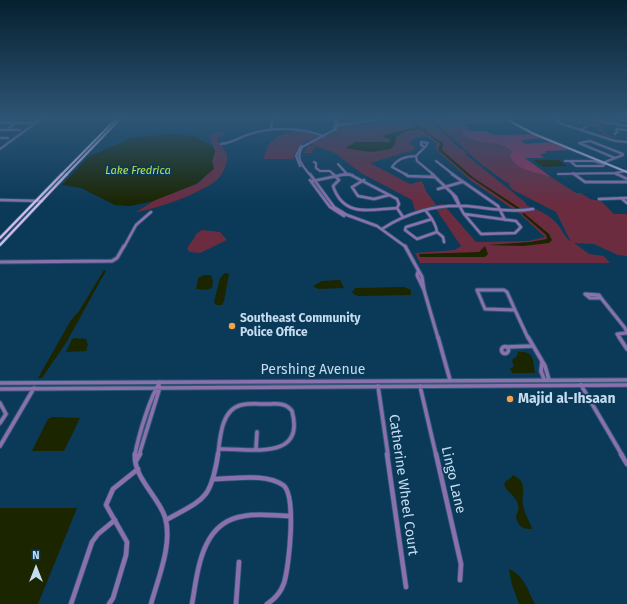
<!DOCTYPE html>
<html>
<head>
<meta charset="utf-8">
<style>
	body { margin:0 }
	#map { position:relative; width:627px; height:604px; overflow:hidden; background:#0b3a58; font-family:"Fira Sans",sans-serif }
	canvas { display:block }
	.north { position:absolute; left:16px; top:548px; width:40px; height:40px; -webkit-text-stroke:3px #0b3a58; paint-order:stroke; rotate:0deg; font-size:11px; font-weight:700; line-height:16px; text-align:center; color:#c6ddf0 }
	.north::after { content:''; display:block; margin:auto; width:14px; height:18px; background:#c6ddf0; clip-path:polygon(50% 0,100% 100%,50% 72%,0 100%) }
</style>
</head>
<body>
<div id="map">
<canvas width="627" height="604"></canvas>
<div class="north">N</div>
</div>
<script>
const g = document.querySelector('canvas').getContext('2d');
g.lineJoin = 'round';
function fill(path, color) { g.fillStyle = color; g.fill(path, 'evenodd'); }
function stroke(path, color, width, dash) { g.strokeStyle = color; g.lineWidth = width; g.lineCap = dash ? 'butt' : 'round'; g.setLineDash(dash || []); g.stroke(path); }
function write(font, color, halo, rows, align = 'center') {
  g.font = font + ' "Fira Sans",sans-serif'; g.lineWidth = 3.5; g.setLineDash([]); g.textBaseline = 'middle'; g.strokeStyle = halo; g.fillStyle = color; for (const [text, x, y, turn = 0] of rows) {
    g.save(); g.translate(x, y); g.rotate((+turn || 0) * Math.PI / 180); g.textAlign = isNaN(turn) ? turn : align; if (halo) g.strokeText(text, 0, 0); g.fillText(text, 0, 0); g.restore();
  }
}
const green = new Path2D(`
	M 402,119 L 427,119 L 454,142 L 453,143 L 467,153 L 465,154 L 526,203 L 526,205 C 538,210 551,215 559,226 C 563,232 565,237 571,242 L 556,212 L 513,190 L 509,186 L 510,184 C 499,179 492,171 482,165 L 431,119 L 446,119 L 463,125 L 461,131 C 468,143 491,141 502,145 C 506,147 510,150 513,152 L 514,162 L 529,171 L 551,177 L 576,193 L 581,193 L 590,199 L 601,201 L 614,214 L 627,214 L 627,256 L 618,255 L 594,244 L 574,243 L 589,254 L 604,256 L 610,263 L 420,263 L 415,253 L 455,250 L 461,246 L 434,206 L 415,211 L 412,200 L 361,173 L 335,153 L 315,146 L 315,149 L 312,150 L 312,153 L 304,153 L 308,146 L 314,146 L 309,140 L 298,147 L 293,159 L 264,159 C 268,140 275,136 293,132 L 294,130 C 301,131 321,137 325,137 C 336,134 343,119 355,125 L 399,121 ZM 421,136 L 427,137 L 437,143 L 435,149 L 470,180 L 520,214 L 545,237 L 528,241 L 476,242 L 443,204 L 436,205 L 426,191 L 422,181 L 410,184 L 370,163 L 414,150 L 415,147 L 410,144 L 412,140 Z
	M 568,119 L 582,119 L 599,123 L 605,133 L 618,140 L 606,136 L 597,127 L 570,122 L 567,121 Z
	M 216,132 L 226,133 L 217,138 C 219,146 229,151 227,160 C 226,166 222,175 218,179 C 204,192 155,210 136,212 L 157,199 L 199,183 L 214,166 L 212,161 L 215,151 L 209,136 Z
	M 202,230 L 220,232 L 227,240 L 200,253 L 190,252 L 187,249 C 189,244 194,240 196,234 Z`);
const forest = new Path2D(`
	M 446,119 L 503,119 L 507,122 L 464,124 L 469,131 L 485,131 L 496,135 L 532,134 L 543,138 L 521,140 L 525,144 L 553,142 L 572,150 L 545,151 L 546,153 L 540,154 L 544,158 L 525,158 L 551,177 C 539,173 512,170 510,154 L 513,152 C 509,149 506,147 502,145 C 491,142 467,143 461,131 L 463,125 Z`);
const water = new Path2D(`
	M 412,119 L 417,119 L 415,122 L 430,135 L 443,143 L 442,150 L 474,178 L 521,209 L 517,209 L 468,176 L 438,150 L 440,144 L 438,142 L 420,129 L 407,131 L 397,136 L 394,146 L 390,149 L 371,152 L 345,148 L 356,142 L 390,142 L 391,140 L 382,136 L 416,127 Z
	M 170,134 L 195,136 L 212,146 L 215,151 L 212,161 L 214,169 L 196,184 L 153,201 L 130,206 L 115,205 L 81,188 L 62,185 L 88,157 L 131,138 Z
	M 533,160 L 559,160 L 567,166 L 543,167 Z
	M 524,213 L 549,234 L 552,240 L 549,243 L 523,246 L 488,245 L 530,242 L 547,239 L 546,235 L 522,214 Z
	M 485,246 L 488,254 L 485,257 L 420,257 L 419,254 L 479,252 Z
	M 104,270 L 106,271 L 103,276 L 66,343 L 42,378 L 38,378 L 71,320 L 79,311 Z
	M 225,273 L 229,274 L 224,301 L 222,305 L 216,305 L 214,302 L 220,278 Z
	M 204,275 L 211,275 L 213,281 L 212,288 L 206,290 L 196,289 L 198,278 Z
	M 340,280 L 344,288 L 318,289 L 313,286 L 322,281 Z
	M 404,287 L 411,290 L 411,295 L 359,296 L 355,295 L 352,292 L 355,288 Z
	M 75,338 L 86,339 L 88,345 L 86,350 L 88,351 L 66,352 L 72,339 Z
	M 518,352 C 534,351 533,359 535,373 L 512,373 L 510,368 L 514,367 L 512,360 L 517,356 Z
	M 52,417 L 80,418 L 64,451 L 32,451 L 48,419 Z
	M 513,475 C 529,482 521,495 523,506 C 525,514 529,521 532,528 L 531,529 C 522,530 517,524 516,516 C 527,497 497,490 506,481 C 509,479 511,478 513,475 Z
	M 0,508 L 77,508 L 38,604 L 0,604 Z
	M 509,569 C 524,575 528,591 535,604 L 519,604 L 512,585 Z`);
const minorFar4 = new Path2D(`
	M 334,119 L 336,124 L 334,128
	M 556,119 L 559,123 L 615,141 L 627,142
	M 588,119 L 627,126
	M 615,119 L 627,121
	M 0,123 L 36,123
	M 337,125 L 383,119
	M 0,130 L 20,130
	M 6,130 L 17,122
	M 271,130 L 272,119
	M 581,130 L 586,127
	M 615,134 L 617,132 L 616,129 L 627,130
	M 0,138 L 8,138
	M 421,142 L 428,143 L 425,147 L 421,145 Z
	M 221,144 C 232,143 240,137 250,134 C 274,126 301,128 324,136
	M 425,147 L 416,156 L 417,161 L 434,175
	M 0,149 L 41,119
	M 436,161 L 454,175
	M 565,161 L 594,161 L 604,164
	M 570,161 L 576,166 L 603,166 L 605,164
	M 314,162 L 316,163 L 316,168 L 320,171 L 330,171 L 334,175
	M 605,162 L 623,155 L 623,154 L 590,141 L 579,143 L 615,158
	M 338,164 L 347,174
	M 300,166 L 296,156 L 301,146
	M 573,173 L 575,175
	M 558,174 L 615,173 L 626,171
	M 616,174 L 619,175
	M 310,175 C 303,166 295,159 302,147 L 336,129 L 338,124 L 336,119
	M 341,175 L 353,175
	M 407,175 L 392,167 C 397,159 407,156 416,156`);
const minorFar3 = new Path2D(`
	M 310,174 L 334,207 L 347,215 L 377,226 L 406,247
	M 333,174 L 339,180 L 333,186 C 344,219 372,209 397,208
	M 349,174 L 397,199 L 399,204 L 397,208
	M 405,174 L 408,176 L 435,177
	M 432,174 L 456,197 L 459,204 L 457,206
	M 452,174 L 498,206 L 505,220
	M 574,174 L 585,182 L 627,182
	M 617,174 L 627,179
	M 310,180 L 330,207 L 344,216
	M 364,180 L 352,187 L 358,196 L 374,199 L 389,195
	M 313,181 L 346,174
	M 438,189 L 462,182
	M 452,193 L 464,214
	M 621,198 L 627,203
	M 599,199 L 627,198
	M 0,200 L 42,201
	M 397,208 L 403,217
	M 426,211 C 431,217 436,224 437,232 L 417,239 L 405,230 L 406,227 L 432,219
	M 464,214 L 516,221 L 521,227 L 515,233 L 481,234 Z
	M 382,229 C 406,213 437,204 466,206 C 489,208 510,213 533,209
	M 437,232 L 443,237 L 444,242
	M 124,247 L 136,225 L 151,212`);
const minorFar2 = new Path2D(`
	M 405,246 L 422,277 L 424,290
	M 0,262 L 112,261 L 117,258 L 124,246
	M 418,272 L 417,275 L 424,290 L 438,338
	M 477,290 L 504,290 L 507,292 L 515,310 L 485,309 Z
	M 585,294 L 599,295 L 601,298 L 590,298 Z
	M 601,298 L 625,328 L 627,333 L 617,334 L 620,338
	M 515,310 L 528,338`);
const minorFar1 = new Path2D(`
	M 438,337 L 450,380
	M 528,337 L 545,366 L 549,380
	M 619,337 L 627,349
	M501.5 350a3.5 3.5 0 1 1 7 0a3.5 3.5 0 1 1-7 0Z
	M 506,347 L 532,346
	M 542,362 L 541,371 L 544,379
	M 0,383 L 627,380
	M 581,385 L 622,455
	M 378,386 L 388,455
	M 420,386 L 436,455
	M 0,389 L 627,385
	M 0,403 L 6,414 L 0,423
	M 0,446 L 34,388
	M 256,448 L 257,432
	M 135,455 C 138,437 150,397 160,382
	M 139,455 L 160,387
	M 218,455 C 220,438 221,410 241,405 C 250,403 258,404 266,404 C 276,404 285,402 292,411 C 306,462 248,448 219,449`);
const minor = new Path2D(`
	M 135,454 C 133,477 158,496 165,517 C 173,544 158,578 151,604
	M 387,454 L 406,587
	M 436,454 L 461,564 L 460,580
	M 621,454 L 627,464
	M 136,461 L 140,454
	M 214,479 C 235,479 265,473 283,485 C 297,495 289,567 284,583 C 281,592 275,599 267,604
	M 166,520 C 204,499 211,500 218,454
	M 71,604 L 92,542 L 98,534 L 115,520
	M 109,604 L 113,598 L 126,555 L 127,542 L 106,505 L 113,489 L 138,469
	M 192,604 C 198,570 201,522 244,516 C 259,513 275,516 290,516
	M 236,604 L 239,562`);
const majorFar1 = new Path2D(`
	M 506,119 L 534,134 L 627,172
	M 61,175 L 116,119
	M 66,175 L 120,119`);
const major = new Path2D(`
	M 0,238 L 62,174
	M 0,245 L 67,174`);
const markers = [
	[232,326,4,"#f8a14a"],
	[510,399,4,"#f8a14a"]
];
const farWaternames = [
	["Lake Fredrica",138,171]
];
const poiNames = [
	["Southeast Community",240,319],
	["Police Office",240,333]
];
const nearStreetnames = [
	["Pershing Avenue",313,370],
	["Lingo Lane",453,480,77],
	["Catherine Wheel Court",403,485,82]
];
const nearPoinames = [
	["Majid al-Ihsaan",518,399]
];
fill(green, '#6b2c40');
fill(forest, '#9e2d56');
fill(water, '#1b2500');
stroke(minorFar4, '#2d5773', 3);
stroke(minorFar3, '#2d5773', 4);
stroke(minorFar2, '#2d5773', 5);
stroke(minorFar1, '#2d5773', 5.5);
stroke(minor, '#2d5773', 6);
stroke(majorFar1, '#2d5773', 3);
stroke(major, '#2d5773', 4);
stroke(minorFar4, '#8a70ad', 2);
stroke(minorFar3, '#8a70ad', 2.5);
stroke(minorFar2, '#8a70ad', 3);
stroke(minorFar1, '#8a70ad', 3.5);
stroke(minor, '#8a70ad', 4.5);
stroke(majorFar1, '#cfbced', 2);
stroke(major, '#cfbced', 2.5);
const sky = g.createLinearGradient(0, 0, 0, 204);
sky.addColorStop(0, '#062030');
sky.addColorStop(0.58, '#2e5575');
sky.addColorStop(1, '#2e557500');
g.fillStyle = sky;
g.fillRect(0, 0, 627, 204);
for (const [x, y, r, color] of markers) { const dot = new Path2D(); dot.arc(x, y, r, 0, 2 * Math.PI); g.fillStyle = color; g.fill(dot); stroke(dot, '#0b3a58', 1.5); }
write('italic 11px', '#bbe147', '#0b3a58', farWaternames);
write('bold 12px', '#c6ddf0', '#0b3a58', poiNames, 'left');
write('14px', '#c6ddf0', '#0b3a58', nearStreetnames);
write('bold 14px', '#c6ddf0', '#0b3a58', nearPoinames, 'left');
</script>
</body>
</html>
